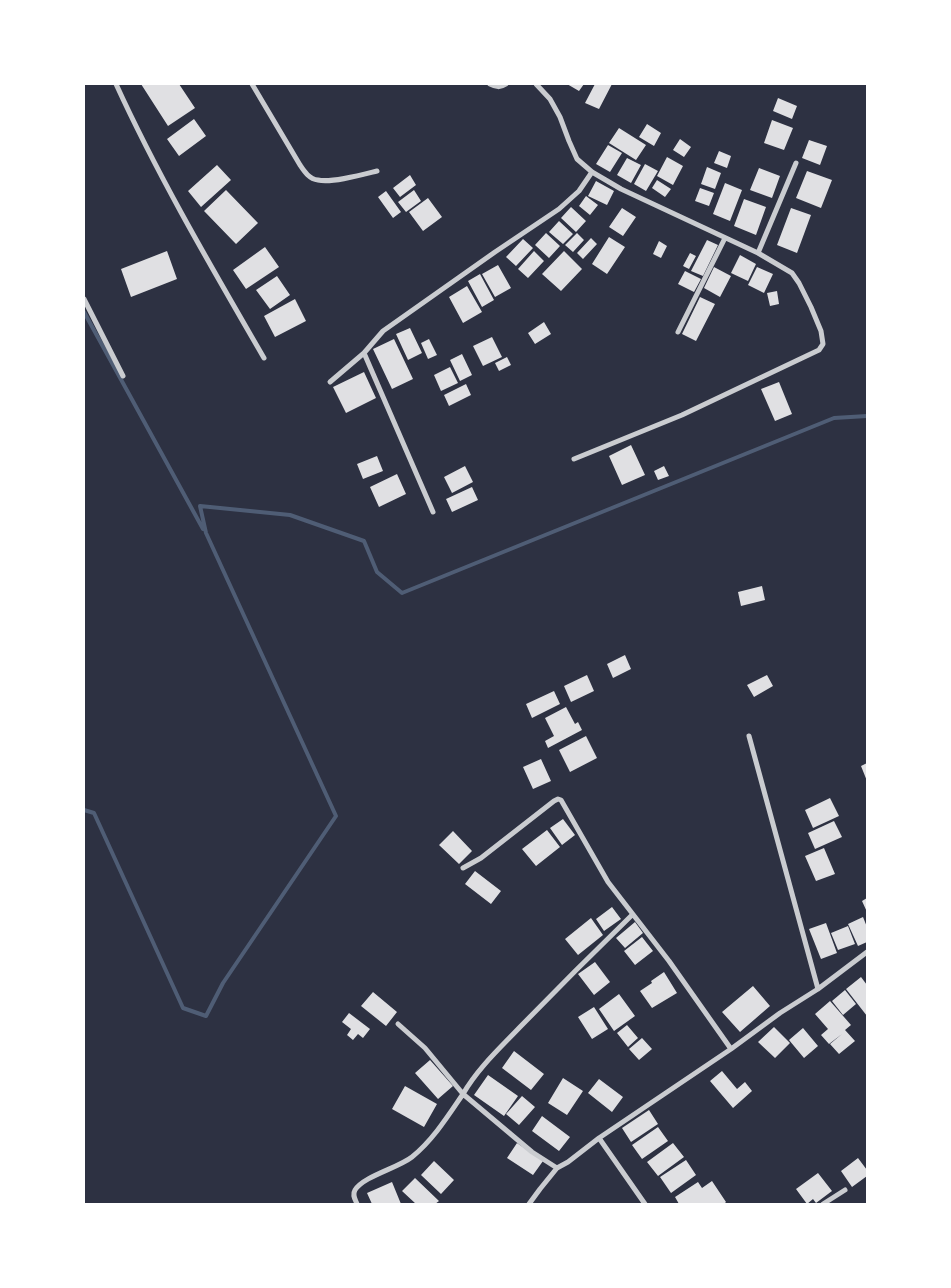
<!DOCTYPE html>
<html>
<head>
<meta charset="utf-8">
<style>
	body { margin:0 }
	#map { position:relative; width:951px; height:1288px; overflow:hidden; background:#2d3142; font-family:"Zilla Slab",serif }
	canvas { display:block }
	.frame { position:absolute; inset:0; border:85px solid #fff; pointer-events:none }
</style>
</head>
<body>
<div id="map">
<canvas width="951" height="1288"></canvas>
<div class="frame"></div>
</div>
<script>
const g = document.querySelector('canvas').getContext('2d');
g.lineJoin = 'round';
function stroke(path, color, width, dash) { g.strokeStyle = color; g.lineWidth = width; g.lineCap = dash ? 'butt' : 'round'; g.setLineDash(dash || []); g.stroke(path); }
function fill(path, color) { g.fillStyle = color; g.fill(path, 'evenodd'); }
const stream = new Path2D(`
	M 84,312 L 203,529
	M 84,810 L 94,813 L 183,1008 L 206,1016 L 223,983 L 336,816 L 206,533 L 200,506 L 290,515 L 364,541 L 377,572 L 402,593 L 834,418 L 867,416`);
const building = new Path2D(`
	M 141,84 L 179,84 L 195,108 L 168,126 Z
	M 567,84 L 584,84 L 579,91 Z
	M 595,84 L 612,84 L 599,109 L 585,103 Z
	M 778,98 L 797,106 L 792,119 L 773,111 Z
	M 194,119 L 206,136 L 179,156 L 167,139 Z
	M 772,120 L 793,128 L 784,150 L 764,143 Z
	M 647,124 L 661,133 L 654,146 L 639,137 Z
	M 619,128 L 646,145 L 636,160 L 609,143 Z
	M 680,139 L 691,147 L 684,157 L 673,150 Z
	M 809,140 L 827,146 L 820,165 L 802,158 Z
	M 608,145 L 622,153 L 610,172 L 596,164 Z
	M 719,151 L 731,156 L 727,168 L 714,163 Z
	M 667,157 L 683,166 L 673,185 L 657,176 Z
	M 627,158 L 641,165 L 631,183 L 617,175 Z
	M 645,164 L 658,171 L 646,191 L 634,184 Z
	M 217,165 L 231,180 L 201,207 L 188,191 Z
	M 707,167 L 721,173 L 715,189 L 701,184 Z
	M 759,168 L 780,176 L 772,198 L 750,190 Z
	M 807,171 L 832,180 L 821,208 L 796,198 Z
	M 410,175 L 416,185 L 400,197 L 393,188 Z
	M 657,180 L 671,189 L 665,197 L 652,188 Z
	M 596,181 L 614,191 L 607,205 L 588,196 Z
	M 725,183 L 742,190 L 730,221 L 713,214 Z
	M 700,188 L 714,193 L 709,206 L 695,201 Z
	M 226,190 L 258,223 L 236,244 L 204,211 Z
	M 414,190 L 421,201 L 406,212 L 398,202 Z
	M 386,191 L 401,212 L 393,218 L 378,197 Z
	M 586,196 L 598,205 L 590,215 L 579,206 Z
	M 428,198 L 442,217 L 423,231 L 409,212 Z
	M 744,199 L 766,207 L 756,235 L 734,226 Z
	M 571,207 L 586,221 L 576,232 L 561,218 Z
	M 622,208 L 636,217 L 623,236 L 609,227 Z
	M 791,208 L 811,215 L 797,253 L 777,245 Z
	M 559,221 L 573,234 L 563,244 L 549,232 Z
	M 546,233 L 560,246 L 549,258 L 535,245 Z
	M 577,233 L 584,240 L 573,252 L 565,245 Z
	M 609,237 L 625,247 L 607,274 L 592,264 Z
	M 591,238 L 597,244 L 583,259 L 577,253 Z
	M 523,239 L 533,248 L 516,266 L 506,257 Z
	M 707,240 L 718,245 L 703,276 L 691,271 Z
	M 659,241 L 667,246 L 661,258 L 653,254 Z
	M 265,247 L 279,267 L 246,289 L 233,270 Z
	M 167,251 L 177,279 L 131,297 L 121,269 Z
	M 534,251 L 544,261 L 528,278 L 518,269 Z
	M 564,251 L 582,269 L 561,291 L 542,274 Z
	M 690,253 L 696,256 L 689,269 L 683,266 Z
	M 740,255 L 756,264 L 748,281 L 731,273 Z
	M 498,265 L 511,288 L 495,297 L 482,274 Z
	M 714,267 L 731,276 L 720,297 L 704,288 Z
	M 757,267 L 773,274 L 764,293 L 748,285 Z
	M 685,271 L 701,279 L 694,292 L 678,284 Z
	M 480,274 L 494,300 L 482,307 L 468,281 Z
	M 277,276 L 290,295 L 270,309 L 256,290 Z
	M 467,286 L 482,312 L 463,323 L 449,297 Z
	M 777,291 L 779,304 L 770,306 L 767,293 Z
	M 700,297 L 715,304 L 696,341 L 682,334 Z
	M 295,299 L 306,321 L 275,337 L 264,316 Z
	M 544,322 L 551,334 L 535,344 L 528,333 Z
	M 410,328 L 422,353 L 408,360 L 396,334 Z
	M 492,337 L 502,357 L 483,366 L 473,346 Z
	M 394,339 L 413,379 L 392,389 L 373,349 Z
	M 429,339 L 437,355 L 428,359 L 421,343 Z
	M 462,354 L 472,375 L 460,381 L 450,360 Z
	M 507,357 L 511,365 L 499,371 L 495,363 Z
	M 450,367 L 458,383 L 441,391 L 434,375 Z
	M 364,372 L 376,398 L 346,413 L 333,387 Z
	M 779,382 L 792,414 L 775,421 L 761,389 Z
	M 466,384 L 471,395 L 449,406 L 444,395 Z
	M 631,445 L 645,475 L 622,485 L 609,456 Z
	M 377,456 L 383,471 L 363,479 L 357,464 Z
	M 465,466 L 473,482 L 452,493 L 444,477 Z
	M 664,466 L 669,476 L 658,480 L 654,471 Z
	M 397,474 L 406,494 L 379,507 L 370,487 Z
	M 472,487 L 478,500 L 452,512 L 446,499 Z
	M 762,586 L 765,600 L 741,606 L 738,592 Z
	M 625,655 L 631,669 L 613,678 L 607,664 Z
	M 587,675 L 594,691 L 571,702 L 564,686 Z
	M 767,675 L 773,686 L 754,697 L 747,685 Z
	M 554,691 L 560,704 L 532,718 L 526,704 Z
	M 566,707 L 575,724 L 578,722 L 582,730 L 548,748 L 545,741 L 554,736 L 545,718 Z
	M 586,736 L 597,758 L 570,772 L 559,750 Z
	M 541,759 L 551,781 L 533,789 L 523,767 Z
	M 867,763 L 867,781 L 861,766 Z
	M 830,798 L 839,816 L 813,828 L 805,810 Z
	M 563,819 L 575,835 L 562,845 L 550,828 Z
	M 834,821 L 842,837 L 815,849 L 808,833 Z
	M 547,830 L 560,847 L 536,866 L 522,849 Z
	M 453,831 L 472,851 L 459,864 L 439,845 Z
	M 824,848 L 835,874 L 816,881 L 805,856 Z
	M 475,871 L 501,891 L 491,904 L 465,884 Z
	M 867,898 L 867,912 L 862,901 Z
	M 612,907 L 621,919 L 604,931 L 596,919 Z
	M 863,917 L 867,927 L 867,942 L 858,946 L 848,924 Z
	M 591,918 L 603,935 L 578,955 L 565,939 Z
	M 635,922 L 643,933 L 625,948 L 616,938 Z
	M 826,923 L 837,953 L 821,959 L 809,929 Z
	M 848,926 L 855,944 L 838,950 L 831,933 Z
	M 642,937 L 653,951 L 635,965 L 624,951 Z
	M 595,962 L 610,982 L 594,995 L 578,974 Z
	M 664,972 L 677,993 L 652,1008 L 640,991 L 652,983 L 651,981 Z
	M 861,977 L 867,985 L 867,1016 L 846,989 Z
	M 753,986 L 770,1006 L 740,1032 L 722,1012 Z
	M 845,990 L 856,1004 L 843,1015 L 832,1001 Z
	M 373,992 L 397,1012 L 386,1026 L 361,1006 Z
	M 619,994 L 635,1016 L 614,1031 L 599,1009 Z
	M 830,1001 L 851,1025 L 845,1030 L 855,1041 L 839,1054 L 830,1044 L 842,1034 L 829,1044 L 821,1035 L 828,1029 L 815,1014 Z
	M 594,1007 L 608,1029 L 592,1039 L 578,1017 Z
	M 349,1013 L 370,1029 L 363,1038 L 358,1034 L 353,1040 L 347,1035 L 351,1029 L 342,1022 Z
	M 627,1025 L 638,1038 L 628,1047 L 617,1033 Z
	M 774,1027 L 790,1043 L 775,1058 L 758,1042 Z
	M 803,1028 L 818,1046 L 804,1058 L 789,1040 Z
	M 642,1038 L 652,1049 L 639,1060 L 629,1049 Z
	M 514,1051 L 544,1074 L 531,1090 L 502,1068 Z
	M 430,1060 L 453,1086 L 438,1099 L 415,1073 Z
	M 722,1071 L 737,1089 L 745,1082 L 752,1091 L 733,1108 L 710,1081 Z
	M 488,1075 L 518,1096 L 504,1116 L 474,1095 Z
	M 563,1078 L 583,1091 L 567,1115 L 548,1103 Z
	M 599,1079 L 623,1097 L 612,1112 L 588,1093 Z
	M 405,1086 L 437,1104 L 424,1127 L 392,1109 Z
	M 522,1096 L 535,1107 L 519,1125 L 506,1114 Z
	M 649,1110 L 658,1124 L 631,1142 L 622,1128 Z
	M 542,1116 L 570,1137 L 559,1151 L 532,1131 Z
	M 658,1127 L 668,1141 L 642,1159 L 632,1145 Z
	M 517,1143 L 543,1161 L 533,1175 L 507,1158 Z
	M 673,1143 L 684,1157 L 658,1176 L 647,1162 Z
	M 858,1158 L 867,1170 L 867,1176 L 852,1187 L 841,1171 Z
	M 686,1160 L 696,1175 L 671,1193 L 660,1177 Z
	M 434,1161 L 454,1180 L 441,1194 L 421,1175 Z
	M 818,1173 L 832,1191 L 816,1203 L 813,1199 L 807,1204 L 796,1189 Z
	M 415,1178 L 439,1201 L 435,1204 L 416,1204 L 402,1191 Z
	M 712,1181 L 726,1202 L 724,1204 L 679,1204 L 675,1197 L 698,1182 L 702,1188 Z
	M 392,1182 L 401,1204 L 372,1204 L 367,1193 Z`);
const minor = new Path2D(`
	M 116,84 C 159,178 212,268 264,358
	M 252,84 L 300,165 C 304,171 309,179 318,180 C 332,183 361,175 377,171
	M 490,84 C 496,87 500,88 506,84
	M 536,84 L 550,99 L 560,117 L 569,141 L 577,159 L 592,172 L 621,189 L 758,253 L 792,273 L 799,283 L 811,307 L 821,331 L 823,344 L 819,350 L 682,415 L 574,459
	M 758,253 L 796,163
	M 84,299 L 123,376
	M 678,332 L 725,238
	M 364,353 L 433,512
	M 330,382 L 364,353 L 383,331 L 495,252 L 559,209 L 579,191 L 592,172
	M 749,736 L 818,989
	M 463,868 L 481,858 L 554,801 L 558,799 L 561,800 L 608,882 L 669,961 L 731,1049
	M 398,1024 L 425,1048 L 463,1094 C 478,1068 500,1048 520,1027 C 557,989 594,952 632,915
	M 357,1204 C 355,1199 352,1195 355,1190 C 364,1176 398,1168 412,1157 C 433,1140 448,1116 463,1094 L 532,1152 L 557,1168 L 568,1162 L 599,1138
	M 529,1204 L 540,1189 L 557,1168
	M 645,1204 L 599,1138 L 731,1049 L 780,1013 L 818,989 L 867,952
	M 823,1204 L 845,1190`);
stroke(stream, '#4f5d75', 4);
fill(building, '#e0e0e3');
stroke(minor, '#caccd0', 5);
</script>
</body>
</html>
